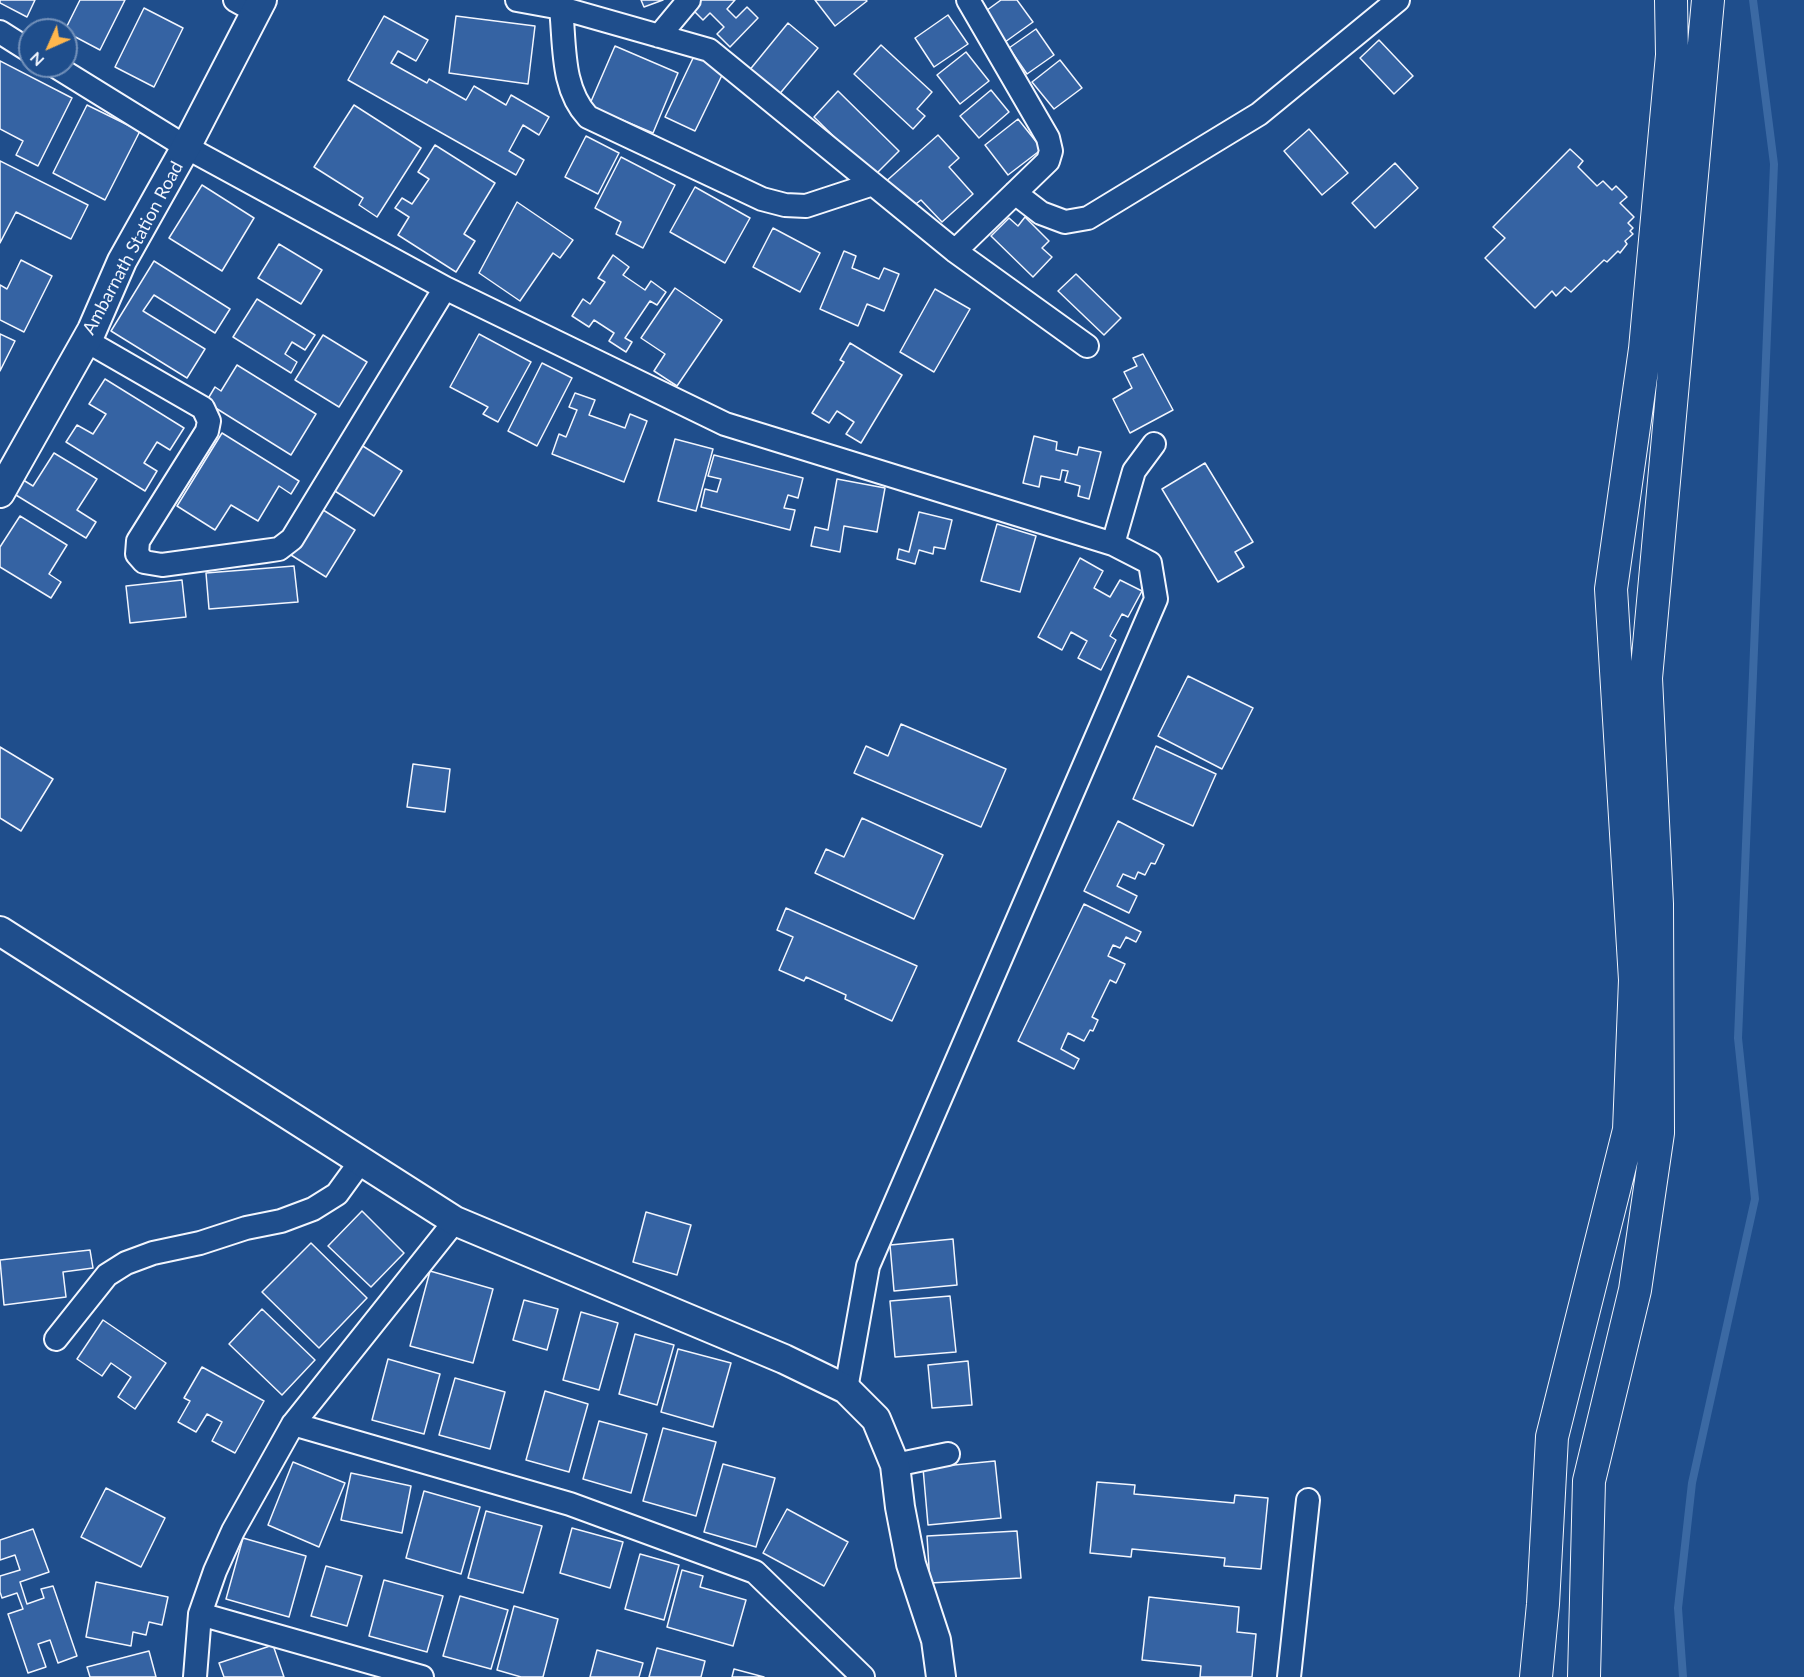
<!DOCTYPE html>
<html>
<head>
<meta charset="utf-8">
<style>
	body { margin:0 }
	#map { position:relative; width:1804px; height:1677px; overflow:hidden; background:#1f4e8c; font-family:Lato,sans-serif }
	canvas { display:block }
	.north { position:absolute; left:18px; top:18px; width:60px; height:60px; box-sizing:border-box; background:#1f4e8c; border:2px solid #7391ba; border-radius:50%; rotate:225deg; font-size:16px; font-weight:700; line-height:24px; text-align:center; color:#f2f6ff }
	.north::after { content:''; display:block; margin:auto; width:21px; height:27px; background:#ffb74d; clip-path:polygon(50% 0,100% 100%,50% 72%,0 100%) }
</style>
</head>
<body>
<div id="map">
<canvas width="1804" height="1677"></canvas>
<div class="north">N</div>
</div>
<script>
const g = document.querySelector('canvas').getContext('2d');
g.lineJoin = 'round';
function stroke(path, color, width, dash) { g.strokeStyle = color; g.lineWidth = width; g.lineCap = dash ? 'butt' : 'round'; g.setLineDash(dash || []); g.stroke(path); }
function fill(path, color) { g.fillStyle = color; g.fill(path, 'evenodd'); }
function write(font, color, halo, rows, align = 'center') {
  g.font = font + ' Lato,sans-serif'; g.lineWidth = 4.5; g.setLineDash([]); g.textBaseline = 'middle'; g.strokeStyle = halo; g.fillStyle = color; for (const [text, x, y, turn = 0] of rows) {
    g.save(); g.translate(x, y); g.rotate((+turn || 0) * Math.PI / 180); g.textAlign = isNaN(turn) ? turn : align; if (halo) g.strokeText(text, 0, 0); g.fillText(text, 0, 0); g.restore();
  }
}
const stream = new Path2D(`
	M 1683,1677 L 1678,1608 L 1692,1483 L 1755,1199 L 1738,1038 L 1774,164 L 1753,0`);
const building = new Path2D(`
	M 0,0 L 35,0 L 27,17 L 0,3 Z
	M 80,0 L 125,0 L 100,50 L 66,32 L 65,30 Z
	M 641,0 L 663,0 L 644,7 Z
	M 699,0 L 735,0 L 727,9 L 736,18 L 747,7 L 758,18 L 730,47 L 717,34 L 724,27 L 710,13 L 703,20 L 691,8 Z
	M 815,0 L 866,0 L 867,1 L 835,26 Z
	M 1001,0 L 1017,0 L 1033,22 L 1005,42 L 983,13 Z
	M 144,8 L 183,28 L 154,87 L 115,67 Z
	M 948,15 L 968,44 L 934,67 L 915,38 Z
	M 384,16 L 428,40 L 416,61 L 398,51 L 391,63 L 427,83 L 429,79 L 466,100 L 474,86 L 506,105 L 511,95 L 549,117 L 539,135 L 523,125 L 509,151 L 524,160 L 516,175 L 348,80 Z
	M 456,16 L 535,26 L 528,84 L 449,73 Z
	M 788,23 L 818,48 L 777,97 L 748,72 Z
	M 1036,29 L 1054,55 L 1027,74 L 1009,48 Z
	M 1379,40 L 1413,76 L 1394,94 L 1360,58 Z
	M 881,45 L 932,92 L 917,109 L 925,116 L 913,129 L 854,74 Z
	M 615,46 L 678,73 L 653,133 L 589,106 Z
	M 966,52 L 989,81 L 960,104 L 937,75 Z
	M 695,54 L 725,69 L 695,131 L 665,117 Z
	M 1060,60 L 1082,88 L 1054,109 L 1032,82 Z
	M 0,61 L 72,98 L 38,166 L 16,155 L 23,141 L 0,129 Z
	M 991,90 L 1009,112 L 979,138 L 960,116 Z
	M 838,91 L 899,151 L 874,176 L 814,117 Z
	M 87,105 L 140,131 L 105,200 L 53,173 Z
	M 354,105 L 421,148 L 377,217 L 359,205 L 363,198 L 314,167 Z
	M 1018,119 L 1042,149 L 1008,175 L 985,145 Z
	M 1309,129 L 1348,173 L 1322,195 L 1284,151 Z
	M 938,135 L 959,158 L 949,167 L 973,194 L 942,222 L 921,200 L 912,207 L 883,184 Z
	M 586,136 L 619,153 L 598,194 L 565,177 Z
	M 435,145 L 495,183 L 464,234 L 475,241 L 456,272 L 398,235 L 409,217 L 395,208 L 402,198 L 412,204 L 429,179 L 418,172 Z
	M 1570,149 L 1583,161 L 1578,167 L 1597,186 L 1603,181 L 1612,190 L 1616,186 L 1627,197 L 1620,203 L 1634,217 L 1628,223 L 1633,228 L 1630,231 L 1633,234 L 1625,241 L 1627,244 L 1620,253 L 1618,251 L 1607,262 L 1604,260 L 1571,292 L 1565,287 L 1556,296 L 1552,291 L 1535,308 L 1485,258 L 1505,238 L 1493,227 Z
	M 621,157 L 675,185 L 643,248 L 616,234 L 621,222 L 595,208 Z
	M 0,161 L 88,205 L 71,239 L 16,212 L 0,243 Z
	M 1395,163 L 1418,188 L 1375,228 L 1352,203 Z
	M 202,185 L 254,218 L 222,271 L 169,238 Z
	M 695,187 L 750,218 L 725,263 L 670,232 Z
	M 517,202 L 573,240 L 560,258 L 553,253 L 520,301 L 479,273 Z
	M 1025,217 L 1049,241 L 1042,248 L 1052,257 L 1033,277 L 991,236 L 1009,218 L 1018,226 Z
	M 773,228 L 820,253 L 800,292 L 753,267 Z
	M 279,244 L 322,270 L 301,304 L 258,278 Z
	M 844,251 L 856,256 L 852,268 L 879,279 L 884,268 L 899,274 L 884,311 L 867,304 L 858,326 L 820,309 Z
	M 613,255 L 629,267 L 623,275 L 645,290 L 651,281 L 666,292 L 657,305 L 650,301 L 625,338 L 632,342 L 626,352 L 609,341 L 614,333 L 594,320 L 589,327 L 572,316 L 583,299 L 590,304 L 605,282 L 598,278 Z
	M 21,260 L 52,276 L 24,332 L 0,320 L 0,285 L 7,289 Z
	M 154,261 L 230,309 L 215,333 L 154,295 L 143,311 L 205,349 L 187,378 L 111,331 Z
	M 1076,274 L 1121,318 L 1104,335 L 1058,291 Z
	M 675,288 L 722,320 L 677,386 L 654,371 L 665,354 L 641,338 Z
	M 935,289 L 970,309 L 934,372 L 900,352 Z
	M 257,299 L 315,335 L 305,350 L 292,342 L 285,354 L 297,362 L 291,373 L 233,337 Z
	M 0,334 L 15,341 L 0,371 Z
	M 479,334 L 531,362 L 498,422 L 483,414 L 488,407 L 450,387 Z
	M 323,335 L 367,362 L 339,407 L 295,380 Z
	M 850,343 L 902,375 L 861,443 L 846,434 L 854,422 L 837,411 L 829,423 L 812,413 L 844,362 L 840,360 Z
	M 1143,354 L 1173,410 L 1130,433 L 1113,399 L 1132,388 L 1124,372 L 1137,366 L 1133,358 Z
	M 542,363 L 572,378 L 537,446 L 508,431 Z
	M 237,365 L 316,414 L 291,455 L 206,402 L 215,387 L 221,391 Z
	M 105,379 L 184,428 L 170,450 L 157,442 L 144,463 L 157,471 L 145,491 L 66,442 L 77,425 L 93,434 L 106,414 L 89,404 Z
	M 575,393 L 595,400 L 589,415 L 625,428 L 630,414 L 647,421 L 624,482 L 552,454 L 559,434 L 566,437 L 577,410 L 569,407 Z
	M 222,433 L 299,481 L 291,494 L 279,486 L 258,521 L 231,505 L 215,530 L 177,506 Z
	M 1034,436 L 1057,442 L 1056,450 L 1077,455 L 1079,447 L 1101,452 L 1089,499 L 1078,496 L 1080,486 L 1065,482 L 1068,471 L 1062,470 L 1060,480 L 1041,476 L 1039,487 L 1023,483 Z
	M 675,439 L 713,449 L 696,511 L 658,501 Z
	M 355,441 L 402,471 L 374,516 L 327,486 Z
	M 54,453 L 97,479 L 77,510 L 96,522 L 86,538 L 11,492 L 20,478 L 33,486 Z
	M 714,455 L 803,478 L 798,498 L 788,495 L 784,508 L 795,510 L 790,530 L 701,507 L 705,489 L 717,492 L 721,479 L 708,476 Z
	M 1205,463 L 1253,542 L 1235,552 L 1244,567 L 1218,582 L 1162,489 Z
	M 837,479 L 885,488 L 877,532 L 844,526 L 840,552 L 811,546 L 815,527 L 828,530 Z
	M 320,508 L 355,530 L 326,577 L 291,555 Z
	M 919,512 L 952,520 L 945,549 L 934,547 L 933,554 L 919,550 L 915,564 L 897,559 L 899,549 L 909,552 Z
	M 20,516 L 67,545 L 49,574 L 61,582 L 51,598 L 0,567 L 0,547 Z
	M 997,524 L 1036,536 L 1020,592 L 981,581 Z
	M 1080,558 L 1103,571 L 1094,588 L 1110,597 L 1120,580 L 1142,591 L 1128,617 L 1122,614 L 1110,636 L 1116,640 L 1101,670 L 1078,658 L 1087,641 L 1071,632 L 1062,650 L 1038,637 Z
	M 294,566 L 298,602 L 209,609 L 206,573 Z
	M 182,580 L 186,617 L 130,623 L 126,586 Z
	M 1188,676 L 1253,708 L 1222,769 L 1158,736 Z
	M 901,724 L 1006,769 L 981,827 L 854,773 L 866,746 L 888,756 Z
	M 1156,746 L 1216,774 L 1193,826 L 1133,799 Z
	M 0,747 L 53,779 L 21,831 L 0,818 Z
	M 413,764 L 450,769 L 445,812 L 407,807 Z
	M 862,818 L 943,855 L 914,919 L 815,873 L 826,849 L 844,857 Z
	M 1118,821 L 1164,845 L 1155,864 L 1151,863 L 1145,875 L 1138,872 L 1135,879 L 1123,874 L 1117,886 L 1137,896 L 1129,913 L 1084,891 Z
	M 1084,904 L 1141,932 L 1136,942 L 1126,937 L 1120,948 L 1113,945 L 1108,956 L 1125,964 L 1116,983 L 1110,980 L 1092,1017 L 1098,1020 L 1093,1031 L 1090,1030 L 1084,1041 L 1068,1033 L 1061,1049 L 1079,1059 L 1074,1069 L 1018,1041 Z
	M 786,908 L 917,966 L 892,1021 L 845,999 L 846,995 L 806,977 L 804,981 L 779,970 L 793,937 L 777,930 Z
	M 362,1211 L 404,1253 L 371,1287 L 328,1246 Z
	M 646,1212 L 691,1225 L 677,1275 L 633,1262 Z
	M 953,1239 L 957,1285 L 894,1291 L 890,1245 Z
	M 311,1243 L 367,1298 L 319,1348 L 262,1292 Z
	M 90,1250 L 93,1268 L 63,1272 L 66,1297 L 4,1305 L 0,1260 Z
	M 430,1271 L 493,1289 L 473,1363 L 410,1346 Z
	M 950,1296 L 956,1352 L 895,1357 L 890,1301 Z
	M 524,1300 L 558,1309 L 547,1350 L 513,1340 Z
	M 262,1309 L 315,1360 L 282,1395 L 229,1344 Z
	M 581,1312 L 618,1323 L 599,1390 L 563,1380 Z
	M 103,1320 L 166,1363 L 135,1409 L 118,1397 L 131,1377 L 111,1363 L 102,1376 L 77,1359 Z
	M 635,1334 L 674,1345 L 657,1405 L 619,1394 Z
	M 678,1349 L 731,1363 L 713,1427 L 661,1412 Z
	M 388,1359 L 440,1374 L 424,1434 L 372,1420 Z
	M 968,1361 L 972,1405 L 932,1408 L 928,1365 Z
	M 202,1367 L 264,1401 L 235,1453 L 212,1441 L 222,1422 L 207,1414 L 196,1432 L 178,1422 L 190,1401 L 184,1398 Z
	M 455,1378 L 505,1392 L 490,1449 L 439,1435 Z
	M 545,1391 L 588,1404 L 569,1472 L 526,1460 Z
	M 599,1421 L 647,1434 L 631,1493 L 583,1479 Z
	M 663,1428 L 716,1442 L 696,1516 L 643,1501 Z
	M 995,1461 L 1001,1518 L 928,1525 L 923,1468 Z
	M 293,1462 L 345,1483 L 319,1547 L 268,1525 Z
	M 723,1464 L 775,1478 L 756,1547 L 704,1532 Z
	M 351,1473 L 411,1486 L 402,1533 L 341,1520 Z
	M 1097,1482 L 1135,1485 L 1134,1494 L 1234,1503 L 1235,1495 L 1268,1498 L 1261,1569 L 1224,1566 L 1225,1558 L 1132,1549 L 1131,1557 L 1090,1553 Z
	M 106,1488 L 165,1518 L 141,1567 L 81,1537 Z
	M 424,1491 L 480,1507 L 461,1574 L 406,1558 Z
	M 787,1509 L 848,1542 L 824,1586 L 763,1553 Z
	M 486,1511 L 542,1526 L 523,1593 L 468,1578 Z
	M 572,1528 L 623,1542 L 610,1588 L 560,1573 Z
	M 33,1529 L 49,1572 L 20,1582 L 27,1604 L 44,1598 L 41,1589 L 53,1586 L 77,1656 L 58,1663 L 50,1640 L 38,1644 L 46,1667 L 28,1673 L 8,1614 L 23,1609 L 17,1593 L 2,1598 L 0,1592 L 0,1576 L 20,1570 L 15,1555 L 0,1560 L 0,1540 Z
	M 1017,1531 L 1021,1578 L 930,1583 L 927,1536 Z
	M 243,1538 L 306,1556 L 289,1617 L 226,1599 Z
	M 640,1554 L 679,1565 L 664,1620 L 625,1609 Z
	M 326,1566 L 362,1576 L 347,1626 L 311,1616 Z
	M 682,1570 L 703,1576 L 700,1587 L 746,1600 L 733,1646 L 667,1627 Z
	M 384,1580 L 443,1596 L 427,1652 L 369,1636 Z
	M 96,1582 L 168,1597 L 162,1625 L 149,1622 L 146,1635 L 133,1632 L 131,1646 L 86,1637 Z
	M 460,1596 L 508,1610 L 491,1669 L 443,1656 Z
	M 1149,1597 L 1239,1607 L 1237,1632 L 1256,1634 L 1252,1677 L 1200,1677 L 1201,1666 L 1142,1660 Z
	M 514,1606 L 558,1619 L 543,1677 L 521,1677 L 497,1670 Z
	M 273,1645 L 284,1677 L 224,1677 L 219,1663 Z
	M 657,1648 L 705,1661 L 701,1677 L 649,1677 Z
	M 597,1650 L 643,1663 L 639,1677 L 590,1677 Z
	M 149,1651 L 156,1677 L 90,1677 L 87,1667 Z
	M 734,1669 L 764,1677 L 732,1677 Z
	M 734,1669 L 764,1677 L 732,1677 Z`);
const minor = new Path2D(`
	M 235,0 L 255,11
	M 517,0 L 561,8 L 709,50 L 955,251 L 1087,346
	M 561,8 C 565,45 561,88 588,117 L 762,199 L 785,205 L 806,206 L 873,184
	M 0,32 L 30,51
	M 659,36 L 689,0
	M 55,66 L 186,147 L 445,288 L 725,424 L 1113,544 L 1150,563 L 1156,599 L 868,1266 L 846,1389
	M 1015,193 L 1041,213 L 1065,222 L 1088,218 L 1259,114 L 1398,0
	M 955,251 L 1048,161 L 1051,151 L 1048,138 L 968,0
	M 85,340 L 203,408 L 209,421 L 207,431 L 138,541 L 137,554 L 144,562 L 162,565 L 265,551 L 279,549 L 292,539 L 445,288
	M 1113,544 L 1134,471 L 1154,444
	M 56,1339 L 107,1275 L 126,1263 L 153,1253 L 200,1243 L 246,1228 L 281,1221 L 313,1209 L 337,1194 L 361,1161
	M 293,1424 L 570,1504 L 755,1572 L 863,1677
	M 895,1465 L 948,1454
	M 200,1614 L 422,1677
	M 195,1677 L 200,1614 L 215,1571 L 233,1531 L 293,1424 L 455,1221
	M 1289,1677 L 1308,1500`);
const tertiary = new Path2D(`
	M 0,493 L 92,330 L 122,261 L 186,147 L 262,0
	M 0,931 L 455,1221 L 784,1359 L 846,1389 L 876,1419 L 895,1465 L 900,1507 L 911,1564 L 936,1640 L 941,1677`);
const secondary = new Path2D(`
	M 1536,1677 L 1543,1604 L 1552,1437 L 1629,1130 L 1635,980 L 1611,589 L 1645,349 L 1672,55 L 1671,0
	M 1584,1677 L 1589,1481 L 1635,1290 L 1658,1133 L 1657,904 L 1646,678 L 1708,0`);
const streetNames = [
	["Ambarnath Station Road",133,248,-62]
];
stroke(stream, '#3b69a3', 8);
fill(building, '#3563a3');
stroke(building, '#f2f6ff', 1.5);
stroke(minor, '#f2f6ff', 26);
stroke(tertiary, '#f2f6ff', 32);
stroke(secondary, '#f2f6ff', 34);
stroke(minor, '#1f4e8c', 22);
stroke(tertiary, '#1f4e8c', 28);
stroke(secondary, '#1f4e8c', 32);
write('18px', '#f2f6ff', '#1f4e8c', streetNames);
</script>
</body>
</html>
